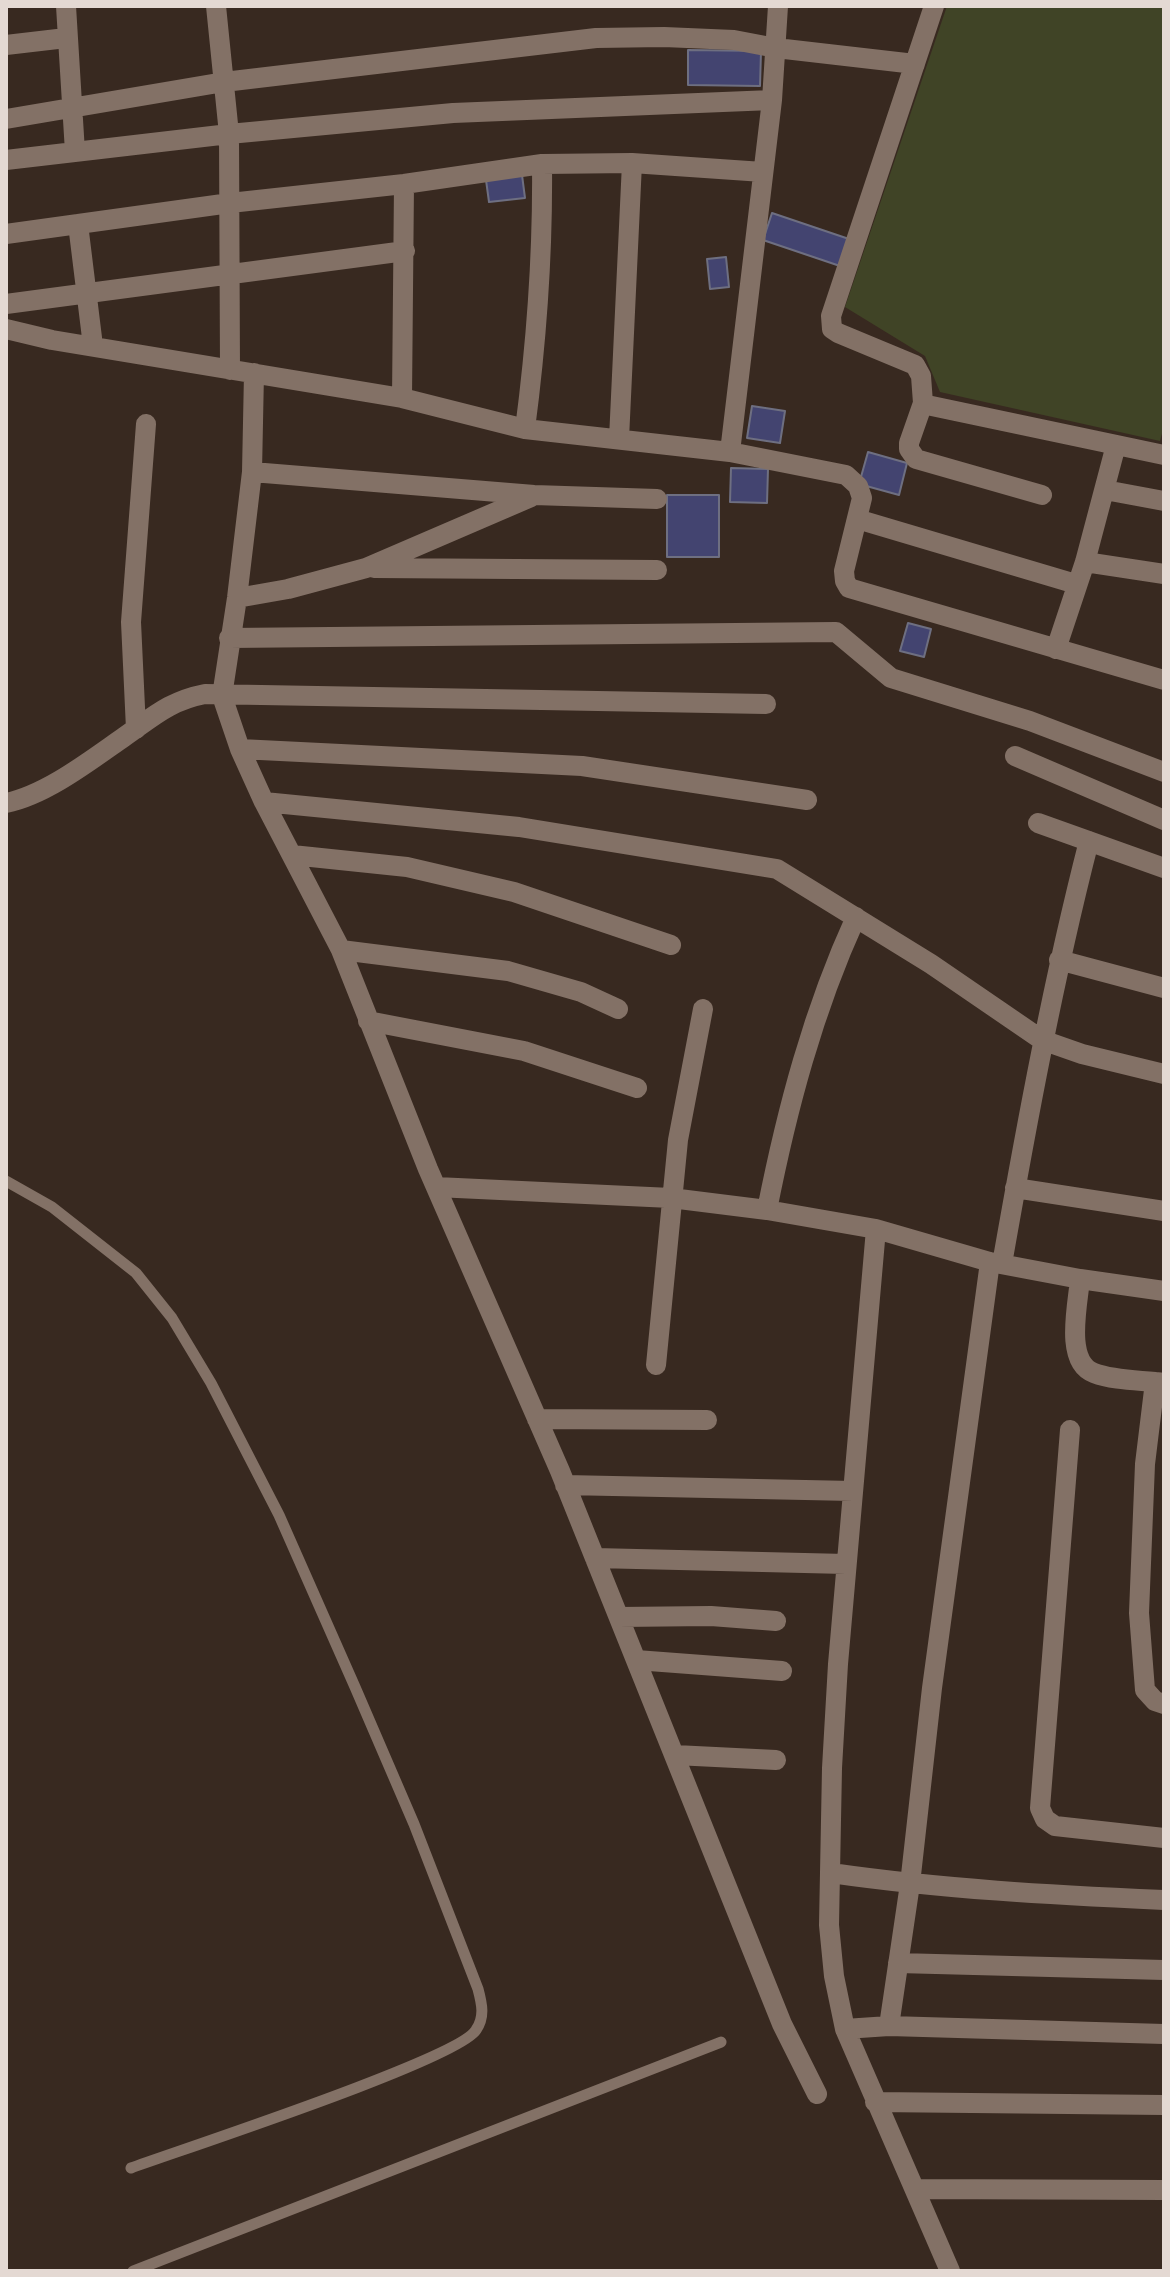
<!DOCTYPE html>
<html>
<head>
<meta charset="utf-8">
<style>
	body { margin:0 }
	#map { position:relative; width:1170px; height:2277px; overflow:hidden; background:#382920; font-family:"Zilla Slab",serif }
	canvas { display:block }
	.frame { position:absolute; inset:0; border:8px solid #e4d9d3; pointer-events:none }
</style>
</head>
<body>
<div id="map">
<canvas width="1170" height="2277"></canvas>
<div class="frame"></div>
</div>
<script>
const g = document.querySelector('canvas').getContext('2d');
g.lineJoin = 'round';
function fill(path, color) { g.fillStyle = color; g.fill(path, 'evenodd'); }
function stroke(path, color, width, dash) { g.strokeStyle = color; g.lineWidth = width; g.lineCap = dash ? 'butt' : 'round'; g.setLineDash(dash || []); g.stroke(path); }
const green = new Path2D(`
	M 947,6 L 1164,6 L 1164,426 L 1160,441 L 940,392 L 925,356 L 845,307 Z`);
const building = new Path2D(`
	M 688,50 L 761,51 L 760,86 L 688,85 Z
	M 522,175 L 525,198 L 489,202 L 486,180 Z
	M 772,213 L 849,239 L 840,266 L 763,240 Z
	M 726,257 L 729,287 L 710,289 L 707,259 Z
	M 752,406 L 785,411 L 780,443 L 747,438 Z
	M 868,452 L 907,463 L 899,495 L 859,484 Z
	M 731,468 L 768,469 L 767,503 L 730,502 Z
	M 667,495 L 719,495 L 719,557 L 667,557 Z
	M 908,623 L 931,629 L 924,657 L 900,651 Z`);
const lane = new Path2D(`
	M 6,1181 L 52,1207 L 136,1273 L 172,1318 L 211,1383 L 279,1515 L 355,1687 L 414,1824 L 478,1989 C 482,2004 485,2017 476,2030 C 459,2059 180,2150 131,2168
	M 133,2271 L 721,2042`);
const street = new Path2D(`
	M 66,6 L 75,152
	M 216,6 L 229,134 L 230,370
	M 934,6 L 831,316 L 832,329 L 838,333 L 915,365 L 921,376 L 923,403 L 927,405 L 1164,455
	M 6,45 L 66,38
	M 6,119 L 224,82 L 596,38 L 664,37 L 734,40 L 776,48 L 915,64
	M 6,160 L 229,134 L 453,113 L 772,100
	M 78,224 L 93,346
	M 6,234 L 230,203 L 404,184 L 542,164 L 632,163 L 763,172
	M 6,304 L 405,251
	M 6,329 L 52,340 L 402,398 L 525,429 L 730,452 L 846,475 L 858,486 L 862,498 L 844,571 L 845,581 L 849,588 L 1164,680
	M 254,373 L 252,472 L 237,598 L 222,696 L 240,749 L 264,802 L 341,950 L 428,1169 L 560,1471 L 782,2024 L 817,2094
	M 402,398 L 404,184
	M 923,403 L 909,443 L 909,449 L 916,459 L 1042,495
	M 525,429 C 537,338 543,256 542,164
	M 619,439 L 632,163
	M 730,452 L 772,100 L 778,6
	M 252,472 L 534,495 L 657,499
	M 1105,490 L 1164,501
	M 857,519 L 1076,584
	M 1085,562 L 1164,574
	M 374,568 L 657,570
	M 237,598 L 288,589 L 366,568 L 531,497
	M 229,638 L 836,632 L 891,678 L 1030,721 L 1164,772
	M 1056,649 L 1085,562 L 1116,445
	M 136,729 L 131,622 L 146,424
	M 240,749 L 582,766 L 807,800
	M 1015,756 L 1164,820
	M 264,802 L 519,827 L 777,869 L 931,964 L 1042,1040 L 1082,1054 L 1164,1074
	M 6,803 C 46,795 91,760 124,737 C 153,717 169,701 205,694 L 766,704
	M 1038,823 L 1164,868
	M 292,855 L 407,867 L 514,892 L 671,945
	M 341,950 L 508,971 L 581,992 L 618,1009
	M 1059,960 L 1164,988
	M 368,1021 L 524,1051 L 637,1088
	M 436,1187 L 671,1198 L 767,1210 L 876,1229 L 990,1262 L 1080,1279 L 1164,1291
	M 1015,1188 L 1164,1211
	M 767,1210 C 787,1109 813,1011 856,917
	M 876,1229 L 838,1664 L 832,1768 L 829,1925 L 834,1976 L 845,2029 L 950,2271
	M 1002,1264 C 1027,1122 1053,981 1089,841
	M 1080,1279 C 1078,1304 1064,1362 1094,1373 C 1115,1381 1142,1380 1164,1383
	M 656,1365 L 678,1140 L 703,1009
	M 1155,1382 L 1145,1464 L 1139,1613 L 1145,1690 L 1155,1701 L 1164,1704
	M 537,1419 L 707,1420
	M 1070,1430 L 1040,1808 L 1045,1819 L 1055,1826 L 1164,1838
	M 565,1485 L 853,1491
	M 595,1558 L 846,1564
	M 619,1617 L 711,1616 L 776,1621
	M 636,1660 L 782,1671
	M 675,1755 L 776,1760
	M 831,1873 C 942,1889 1052,1895 1164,1900
	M 898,1963 L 1164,1970
	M 889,2026 L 910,1884 L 932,1688 L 990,1262
	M 845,2029 L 889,2026 L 1164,2034
	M 875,2102 L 1164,2105
	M 915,2189 L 1164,2190`);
fill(green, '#404426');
fill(building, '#434470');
stroke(building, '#6e6f81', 2);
stroke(lane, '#837166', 11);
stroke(street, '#837166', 20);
</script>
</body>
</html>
